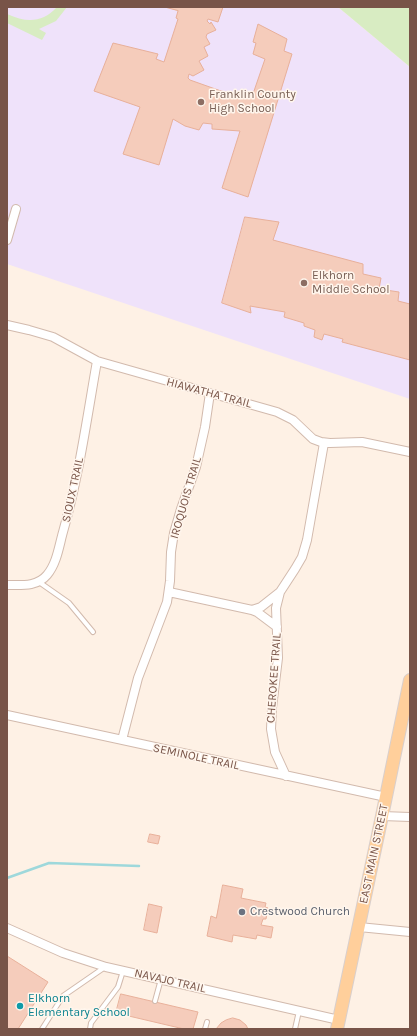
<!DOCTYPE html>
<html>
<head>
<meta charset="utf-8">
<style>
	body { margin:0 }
	#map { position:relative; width:417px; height:1036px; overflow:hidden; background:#fef1e5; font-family:Karla,sans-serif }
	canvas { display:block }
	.frame { position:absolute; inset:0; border:8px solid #785448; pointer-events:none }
</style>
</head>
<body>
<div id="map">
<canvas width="417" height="1036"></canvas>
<div class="frame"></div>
</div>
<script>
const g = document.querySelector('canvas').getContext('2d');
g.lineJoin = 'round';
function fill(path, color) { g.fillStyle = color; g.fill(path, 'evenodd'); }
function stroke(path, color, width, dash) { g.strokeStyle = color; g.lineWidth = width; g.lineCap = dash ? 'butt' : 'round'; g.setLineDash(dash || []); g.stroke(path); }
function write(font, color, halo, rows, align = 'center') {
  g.font = font + ' Karla,sans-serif'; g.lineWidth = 3; g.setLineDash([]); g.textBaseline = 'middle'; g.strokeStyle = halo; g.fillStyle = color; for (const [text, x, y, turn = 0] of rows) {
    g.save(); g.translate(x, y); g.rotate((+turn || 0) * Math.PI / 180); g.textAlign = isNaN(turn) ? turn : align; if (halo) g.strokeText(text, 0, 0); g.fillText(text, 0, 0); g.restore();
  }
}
const education = new Path2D(`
	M 7,7 L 338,7 L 410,67 L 410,399 L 7,264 Z`);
const green = new Path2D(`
	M 57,7 L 67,7 L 56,21 L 39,29 L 46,33 L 42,40 L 7,23 L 7,14 C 27,23 42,23 57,7 Z
	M 338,7 L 410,7 L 410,67 Z`);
const stream = new Path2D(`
	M 7,878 L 49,863 L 139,866`);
const building = new Path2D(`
	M 165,7 L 223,7 L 218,22 L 208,19 L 207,21 L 210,24 L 211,22 L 216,30 L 207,34 L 206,37 L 210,44 L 204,47 L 208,56 L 199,61 L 204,70 L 193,76 L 189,74 L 188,78 L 190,80 L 221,91 L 249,97 L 254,91 L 265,59 L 253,54 L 256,43 L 253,42 L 258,24 L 287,39 L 284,51 L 292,54 L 248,197 L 222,188 L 240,131 L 212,129 L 212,124 L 203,123 L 199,130 L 185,126 L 173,119 L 159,165 L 123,154 L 140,107 L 94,91 L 113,43 L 158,54 L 156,59 L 164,62 L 178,19 L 176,18 L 178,11 Z
	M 245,217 L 279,222 L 273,240 L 363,264 L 363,274 L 381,278 L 379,289 L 399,292 L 398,301 L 410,304 L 410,360 L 342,342 L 343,339 L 324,334 L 322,340 L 314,337 L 315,330 L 304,326 L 304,323 L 284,317 L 285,312 L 250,306 L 251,313 L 222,303 Z
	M 150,834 L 160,836 L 158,844 L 148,842 Z
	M 223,885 L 243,889 L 241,898 L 266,903 L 265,907 L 268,908 L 266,919 L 263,919 L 261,925 L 273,927 L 271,938 L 257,935 L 256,939 L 233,935 L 232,942 L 207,936 L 211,916 L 216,918 Z
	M 149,904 L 162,907 L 157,933 L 144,930 Z
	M 7,956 L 48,982 L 18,1029 L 7,1029 Z
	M 121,994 L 198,1012 L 193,1029 L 184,1029 L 116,1013 Z
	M 233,1018 L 240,1020 L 246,1025 L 248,1029 L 216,1029 L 221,1023 L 226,1020 Z`);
const lane = new Path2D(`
	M 39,582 L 69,603 L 93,632
	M 155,1001 L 161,979
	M 42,1029 L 63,996 L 105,967
	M 90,1029 L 91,1023 L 118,987 L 123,971
	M 205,1029 L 207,1022
	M 295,1029 L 299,1011`);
const street = new Path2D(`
	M 7,240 L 16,209
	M 7,325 L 29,330 L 53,337 L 97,361 L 277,412 L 293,420 L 313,439 L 321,442 L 330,443 L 362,442 L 410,452
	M 7,585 C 21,585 37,587 47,575 C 57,563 59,546 63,532 C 79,476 87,418 97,361
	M 169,592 L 252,610 L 261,607 L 280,592
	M 252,610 L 257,612 L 277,627
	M 7,715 L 386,797
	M 122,740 L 138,678 L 167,602 L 170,581 L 171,552 L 174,533 L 181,509 L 196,467 L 205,427 L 210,393
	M 286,776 L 275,752 L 271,729 L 272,708 L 278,658 L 276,608 L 280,592 L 295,569 L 302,557 L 307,540 L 324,443
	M 382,816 L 410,817
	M 359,927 L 410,932
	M 7,928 L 63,953 L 106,967 L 339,1020`);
const primary = new Path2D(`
	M 337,1029 L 382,816 L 410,680`);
const markers = [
	[201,102,4,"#8d6e63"],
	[304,283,4,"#8d6e63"],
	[242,912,4,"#6b7280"],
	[20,1006,4,"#0f9aa8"]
];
const educationNames = [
	["Franklin County",209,95],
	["High School",209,109],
	["Elkhorn",312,276],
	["Middle School",312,290]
];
const streetNames = [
	["HIAWATHA TRAIL",209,393,15],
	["SIOUX TRAIL",73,490,-78],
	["IROQUOIS TRAIL",186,498,-74],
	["CHEROKEE TRAIL",274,678,-86],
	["SEMINOLE TRAIL",196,757,12],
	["EAST MAIN STREET",374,854,-78],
	["NAVAJO TRAIL",170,981,13]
];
const worshipNames = [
	["Crestwood Church",250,912]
];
const cultureNames = [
	["Elkhorn",28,999],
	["Elementary School",28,1013]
];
fill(education, '#efe2fa');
fill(green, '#d8ecc2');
stroke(stream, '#9ed8db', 2.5);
fill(building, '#f5ccbb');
stroke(building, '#e8b09a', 1);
stroke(lane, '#d2baad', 6);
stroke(street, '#d2baad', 10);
stroke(primary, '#d9cfcc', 14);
stroke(lane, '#fff', 4);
stroke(street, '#fff', 8);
stroke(primary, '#ffcf9b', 12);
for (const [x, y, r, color] of markers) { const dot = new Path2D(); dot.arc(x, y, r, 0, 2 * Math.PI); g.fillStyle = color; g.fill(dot); stroke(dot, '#fff6ed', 1.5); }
write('12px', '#785e54', '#fff6ed', educationNames, 'left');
write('12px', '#785448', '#fff6ed', streetNames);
write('12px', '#5b616d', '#fff6ed', worshipNames, 'left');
write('12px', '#0d838f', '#fff6ed', cultureNames, 'left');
</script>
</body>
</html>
